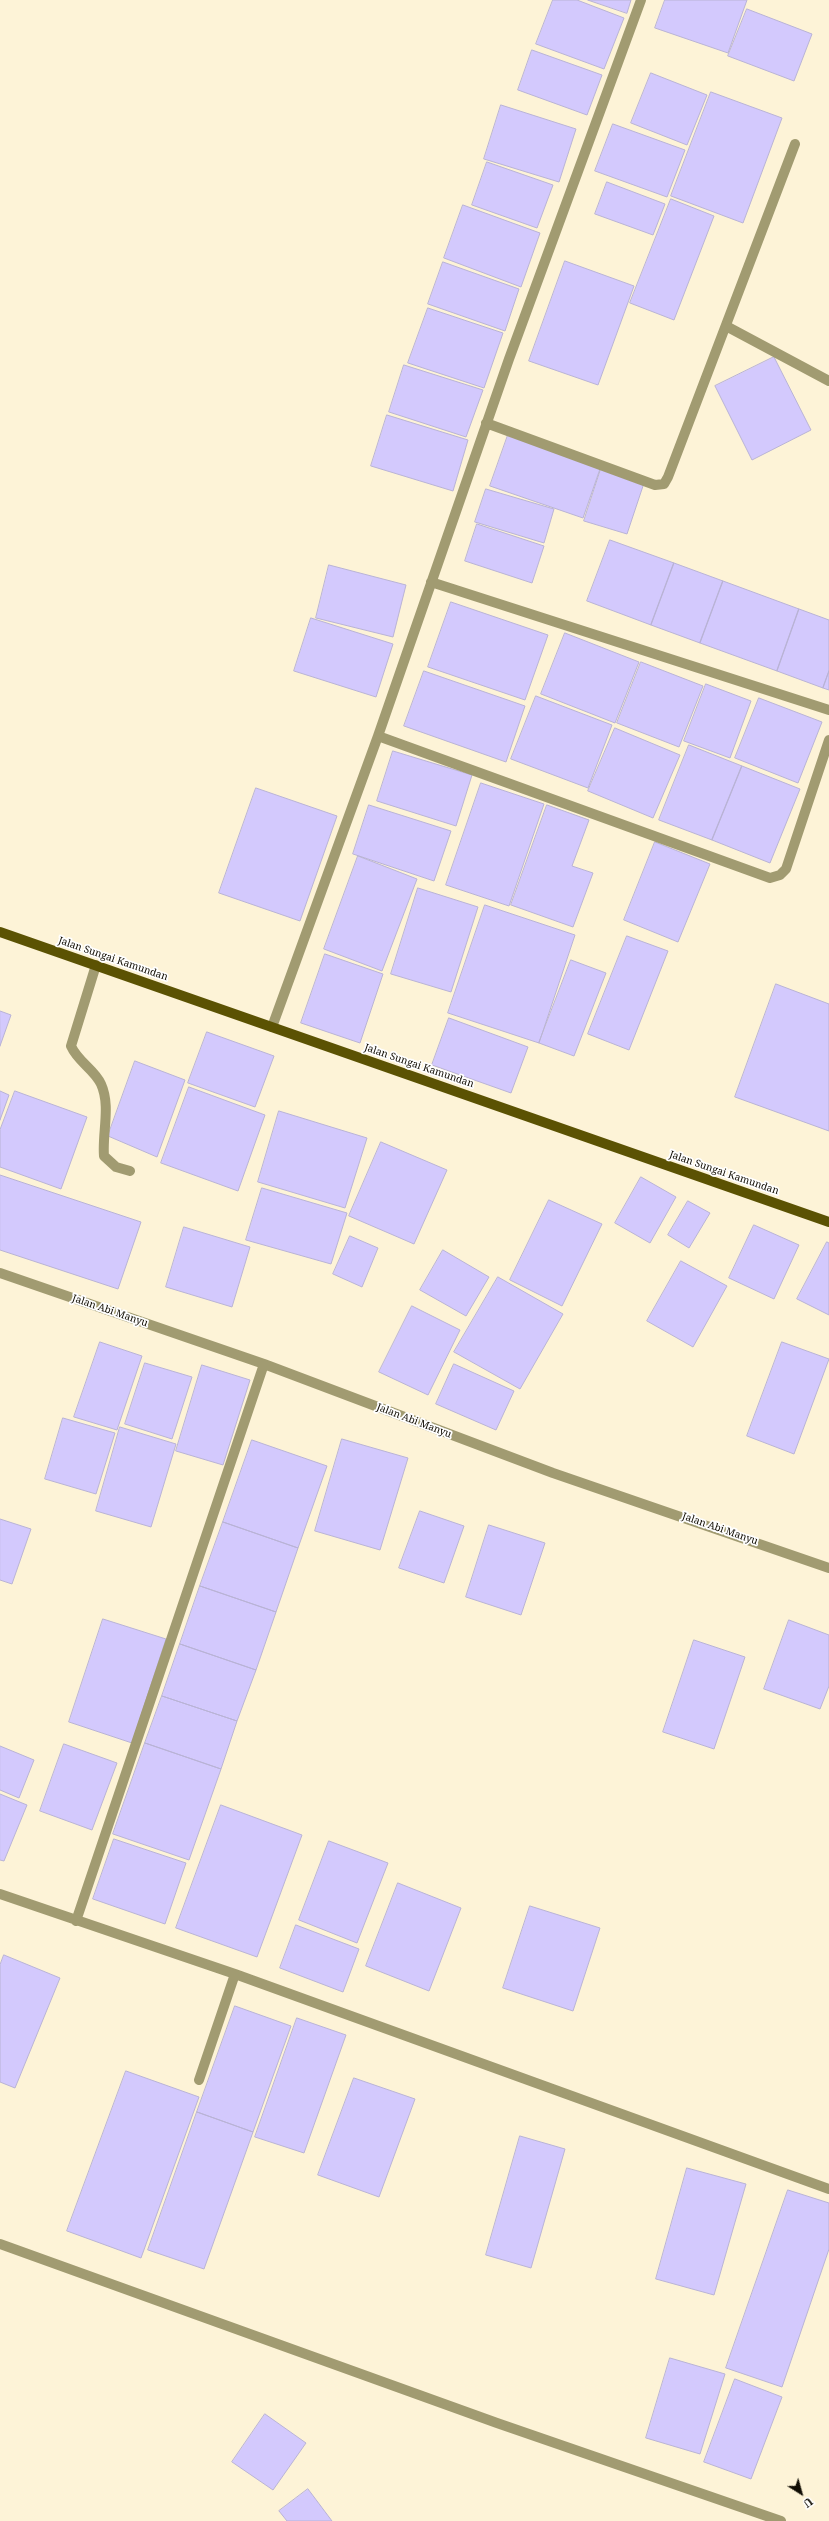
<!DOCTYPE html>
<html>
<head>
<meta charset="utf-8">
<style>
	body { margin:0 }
	#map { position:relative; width:829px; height:2521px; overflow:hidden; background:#fdf3d7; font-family:"Noto Serif",serif }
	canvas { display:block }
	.north { position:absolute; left:781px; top:2473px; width:40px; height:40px; -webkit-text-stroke:3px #fff; paint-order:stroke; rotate:143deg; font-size:11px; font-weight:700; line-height:16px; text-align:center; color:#100c02 }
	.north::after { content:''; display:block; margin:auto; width:14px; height:18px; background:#100c02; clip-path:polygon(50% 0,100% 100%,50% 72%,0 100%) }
</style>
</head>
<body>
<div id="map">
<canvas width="829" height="2521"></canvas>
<div class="north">U</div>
</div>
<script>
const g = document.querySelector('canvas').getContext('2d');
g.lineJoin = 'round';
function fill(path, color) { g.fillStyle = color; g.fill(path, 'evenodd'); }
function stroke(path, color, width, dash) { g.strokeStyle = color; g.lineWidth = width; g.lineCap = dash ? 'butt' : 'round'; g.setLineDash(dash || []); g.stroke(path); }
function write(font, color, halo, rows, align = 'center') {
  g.font = font + ' "Noto Serif",serif'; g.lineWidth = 3.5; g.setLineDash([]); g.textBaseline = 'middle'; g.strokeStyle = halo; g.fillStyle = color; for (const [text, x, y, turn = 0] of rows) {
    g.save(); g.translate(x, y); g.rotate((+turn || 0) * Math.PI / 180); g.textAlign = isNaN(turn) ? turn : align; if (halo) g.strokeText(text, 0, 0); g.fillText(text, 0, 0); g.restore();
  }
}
const building = new Path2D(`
	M 553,0 L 577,0 L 624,18 L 604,69 L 536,44 Z
	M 588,0 L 631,0 L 627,13 Z
	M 665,0 L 747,0 L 728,53 L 655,28 Z
	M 747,9 L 812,34 L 794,81 L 728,56 Z
	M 532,50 L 602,75 L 587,115 L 518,90 Z
	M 651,73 L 707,95 L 687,145 L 631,123 Z
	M 711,92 L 782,118 L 743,223 L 671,196 Z
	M 501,105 L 576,129 L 559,182 L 484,159 Z
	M 613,124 L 685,150 L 667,197 L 595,171 Z
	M 487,162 L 553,185 L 537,228 L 472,205 Z
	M 607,182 L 665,204 L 653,235 L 595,214 Z
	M 671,199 L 714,216 L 674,320 L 630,303 Z
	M 463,205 L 540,233 L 521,287 L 444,258 Z
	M 565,261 L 634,286 L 598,385 L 529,361 Z
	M 443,262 L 519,289 L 505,331 L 428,304 Z
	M 428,308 L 503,333 L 484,388 L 408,363 Z
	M 774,357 L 811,430 L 752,460 L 715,386 Z
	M 404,365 L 483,390 L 466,437 L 389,412 Z
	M 387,415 L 468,440 L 453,491 L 371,466 Z
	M 508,435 L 601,466 L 583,518 L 490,486 Z
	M 601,469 L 644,483 L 627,534 L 584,521 Z
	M 486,489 L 554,509 L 544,543 L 475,522 Z
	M 477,524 L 544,546 L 532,583 L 465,561 Z
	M 610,540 L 674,563 L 651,625 L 587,601 Z
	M 674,563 L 723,581 L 700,643 L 651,625 Z
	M 329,565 L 406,585 L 393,637 L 316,618 Z
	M 723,581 L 799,609 L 777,671 L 700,643 Z
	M 451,602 L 548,635 L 525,700 L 428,667 Z
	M 799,609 L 829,620 L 829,671 L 823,688 L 777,671 Z
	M 311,618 L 393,644 L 376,697 L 294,671 Z
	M 565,633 L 639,662 L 615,723 L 541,694 Z
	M 641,662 L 703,686 L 679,747 L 617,723 Z
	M 424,671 L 525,706 L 506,762 L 404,726 Z
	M 829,671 L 829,690 L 823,688 Z
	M 706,684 L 751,701 L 730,758 L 684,741 Z
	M 536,696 L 612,725 L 588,788 L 511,759 Z
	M 759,698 L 822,722 L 798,783 L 735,758 Z
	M 615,728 L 680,755 L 653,818 L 588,791 Z
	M 689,745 L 742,766 L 712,840 L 659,820 Z
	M 393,751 L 472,775 L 456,826 L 377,801 Z
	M 742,766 L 800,789 L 770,863 L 712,840 Z
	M 481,783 L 544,804 L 509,906 L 446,885 Z
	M 256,788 L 337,816 L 300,921 L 219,893 Z
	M 369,805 L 451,831 L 434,881 L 353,854 Z
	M 547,805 L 589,820 L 572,866 L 593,873 L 573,927 L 511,905 Z
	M 655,842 L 710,864 L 678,942 L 624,920 Z
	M 358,856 L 417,879 L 382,971 L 324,949 Z
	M 418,888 L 478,907 L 451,992 L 391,974 Z
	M 485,905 L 575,935 L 539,1043 L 448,1013 Z
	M 627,936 L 668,951 L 629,1050 L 588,1034 Z
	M 325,954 L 383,974 L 360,1043 L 301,1023 Z
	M 571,960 L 606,973 L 574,1056 L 539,1043 Z
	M 776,984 L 829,1004 L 829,1131 L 735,1097 Z
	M 0,1011 L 11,1015 L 0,1046 Z
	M 449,1018 L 528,1047 L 511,1093 L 432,1065 Z
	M 207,1032 L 274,1056 L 255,1107 L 188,1083 Z
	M 135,1061 L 185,1080 L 157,1157 L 108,1136 Z
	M 189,1087 L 265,1115 L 238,1191 L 161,1163 Z
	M 0,1091 L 9,1095 L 0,1120 Z
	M 15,1091 L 87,1117 L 61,1189 L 0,1167 L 0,1130 Z
	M 279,1111 L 367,1138 L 345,1208 L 258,1182 Z
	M 381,1142 L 447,1170 L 414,1244 L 349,1216 Z
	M 0,1175 L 141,1222 L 118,1289 L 0,1250 Z
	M 641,1177 L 676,1197 L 650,1243 L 615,1223 Z
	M 262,1188 L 347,1213 L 331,1264 L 246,1240 Z
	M 549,1200 L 602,1224 L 562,1306 L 510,1280 Z
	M 688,1201 L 710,1213 L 689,1248 L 668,1235 Z
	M 754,1225 L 799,1245 L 774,1299 L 729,1278 Z
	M 184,1227 L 250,1247 L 232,1307 L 166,1287 Z
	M 350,1236 L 378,1248 L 362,1287 L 333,1274 Z
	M 827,1242 L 829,1243 L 829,1315 L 797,1299 Z
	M 443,1250 L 489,1277 L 466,1316 L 420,1290 Z
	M 681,1261 L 727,1286 L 693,1347 L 647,1321 Z
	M 498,1277 L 563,1314 L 520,1389 L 454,1352 Z
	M 412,1306 L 460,1330 L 428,1395 L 379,1372 Z
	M 100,1342 L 142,1356 L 117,1430 L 74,1417 Z
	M 782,1342 L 829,1359 L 794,1454 L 747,1436 Z
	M 145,1363 L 192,1377 L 172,1439 L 125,1424 Z
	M 454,1364 L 514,1391 L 496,1430 L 436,1404 Z
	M 202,1365 L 250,1380 L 223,1465 L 176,1451 Z
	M 63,1418 L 115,1433 L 96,1494 L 45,1479 Z
	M 120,1427 L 176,1444 L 151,1527 L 96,1511 Z
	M 342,1439 L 408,1458 L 380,1550 L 315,1531 Z
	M 252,1440 L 327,1466 L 298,1548 L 223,1522 Z
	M 420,1511 L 464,1526 L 444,1583 L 399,1568 Z
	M 0,1519 L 31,1529 L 12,1584 L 0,1580 Z
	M 223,1522 L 298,1548 L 276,1612 L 200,1586 Z
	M 489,1525 L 545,1543 L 521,1615 L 466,1597 Z
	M 200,1586 L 276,1612 L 256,1670 L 180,1644 Z
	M 103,1619 L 166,1639 L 132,1743 L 69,1722 Z
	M 789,1620 L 829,1635 L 829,1686 L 820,1709 L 764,1689 Z
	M 694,1640 L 745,1657 L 714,1749 L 663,1732 Z
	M 180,1644 L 256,1670 L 237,1721 L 162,1696 Z
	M 162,1696 L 237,1721 L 221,1769 L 145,1743 Z
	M 145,1743 L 221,1769 L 189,1860 L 113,1834 Z
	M 64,1744 L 117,1763 L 92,1830 L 40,1811 Z
	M 0,1746 L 34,1760 L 19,1798 L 0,1790 Z
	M 0,1794 L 27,1805 L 4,1861 L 0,1860 Z
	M 221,1805 L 302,1835 L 257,1957 L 176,1928 Z
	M 114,1839 L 186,1863 L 165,1924 L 93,1899 Z
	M 329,1841 L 388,1863 L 357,1943 L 299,1920 Z
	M 398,1883 L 461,1908 L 429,1991 L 366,1966 Z
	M 530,1906 L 600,1928 L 573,2011 L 503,1988 Z
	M 296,1925 L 359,1949 L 343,1992 L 280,1968 Z
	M 4,1955 L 60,1978 L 15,2088 L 0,2082 L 0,1965 Z
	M 235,2006 L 291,2026 L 253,2132 L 197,2112 Z
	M 297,2018 L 346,2035 L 304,2153 L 255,2137 Z
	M 126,2071 L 199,2097 L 141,2258 L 67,2231 Z
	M 354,2078 L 415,2099 L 379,2197 L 318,2175 Z
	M 197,2112 L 253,2132 L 204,2269 L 148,2250 Z
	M 520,2136 L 565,2149 L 531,2268 L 486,2255 Z
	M 687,2168 L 746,2184 L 714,2295 L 656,2279 Z
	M 788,2190 L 829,2203 L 829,2249 L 782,2387 L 726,2368 Z
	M 670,2358 L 725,2374 L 700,2454 L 646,2438 Z
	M 735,2379 L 782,2397 L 751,2479 L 704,2462 Z
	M 265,2414 L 306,2443 L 273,2490 L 232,2462 Z
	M 308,2489 L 332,2521 L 287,2521 L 279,2511 Z`);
const minor = new Path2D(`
	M 726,326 L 829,381
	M 486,423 L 655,485 L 664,484 L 668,477 L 795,144
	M 431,582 L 829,710
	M 378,736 L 770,878 L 780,875 L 786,869 L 829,740
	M 96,965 L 71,1046 C 78,1062 94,1069 101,1084 C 111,1106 102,1133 104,1156 L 116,1167 L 130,1171
	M 272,1027 L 378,736 L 509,359 L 641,0
	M 0,1273 L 264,1364 L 553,1473 L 829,1568
	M 0,1894 L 235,1974 L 199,2080
	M 76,1921 L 264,1364
	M 235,1974 L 829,2189
	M 0,2244 L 497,2423 L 781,2521`);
const major = new Path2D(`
	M 0,932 L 829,1222`);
const streetNames = [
	["Jalan Sungai Kamundan",113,959,19],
	["Jalan Sungai Kamundan",419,1066,19],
	["Jalan Sungai Kamundan",724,1173,19],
	["Jalan Abi Manyu",110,1311,19],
	["Jalan Abi Manyu",414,1421,21],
	["Jalan Abi Manyu",720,1529,19]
];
fill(building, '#d3c9fd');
stroke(building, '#b9b3d5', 1);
stroke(minor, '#a19b71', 10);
stroke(major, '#5b5203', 10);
write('10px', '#100c02', '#fff', streetNames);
</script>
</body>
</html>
